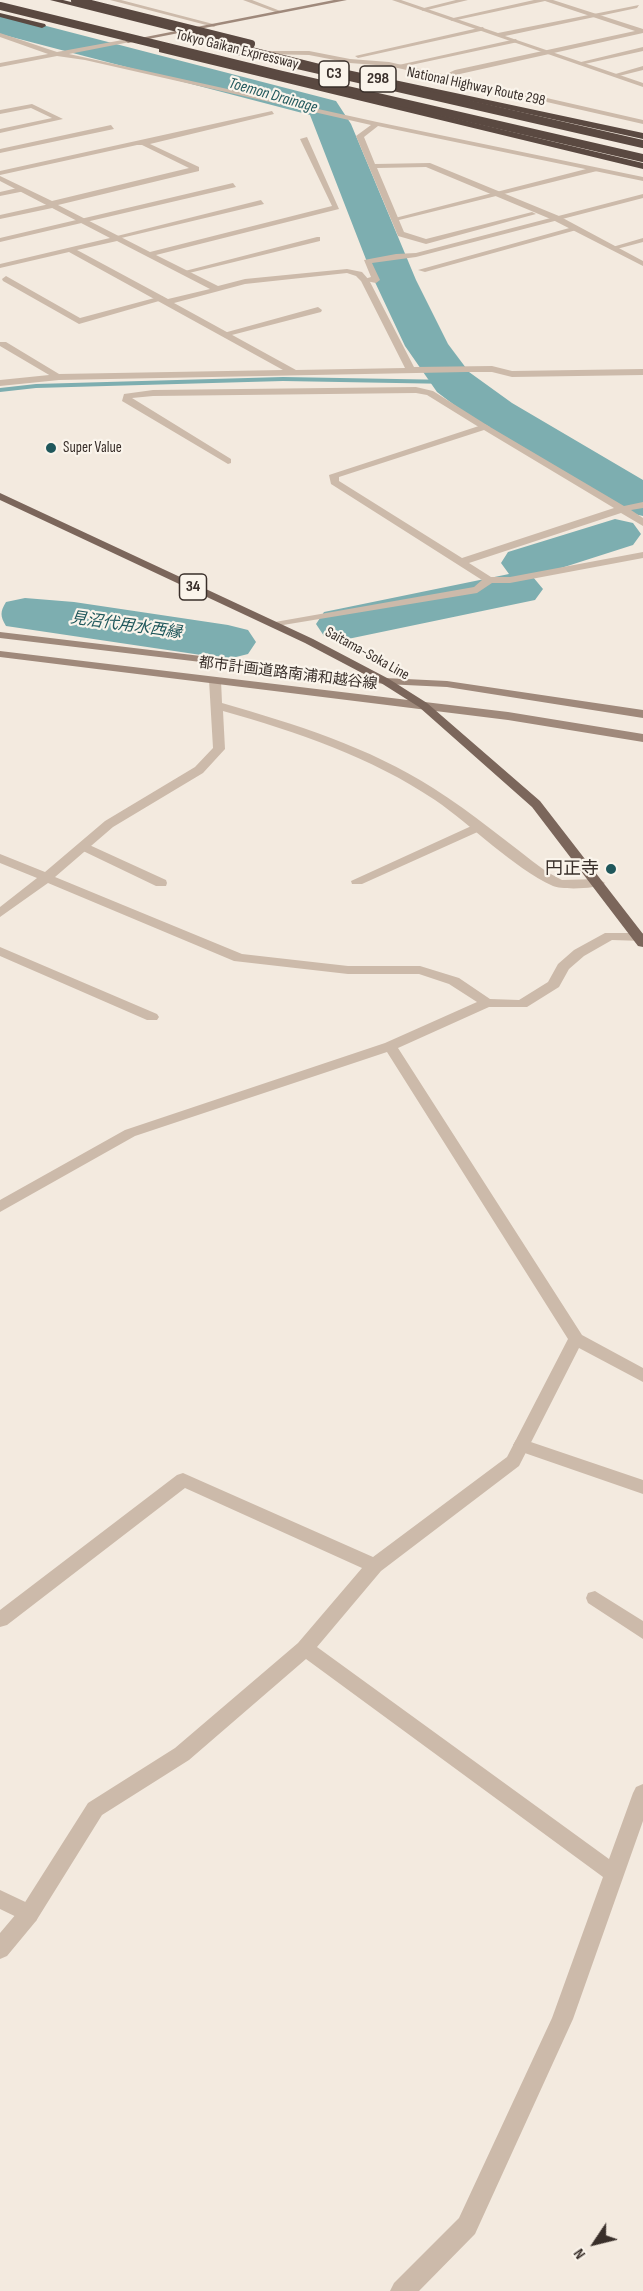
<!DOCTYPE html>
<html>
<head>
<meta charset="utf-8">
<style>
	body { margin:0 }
	#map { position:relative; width:643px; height:2291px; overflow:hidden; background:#f3eadf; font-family:"Sofia Sans Condensed",sans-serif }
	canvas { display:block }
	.north { position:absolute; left:565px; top:2213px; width:60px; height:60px; -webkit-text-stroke:4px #faf4eb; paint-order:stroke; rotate:235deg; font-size:16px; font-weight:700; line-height:24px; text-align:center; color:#392f2a }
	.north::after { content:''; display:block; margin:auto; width:21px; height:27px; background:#392f2a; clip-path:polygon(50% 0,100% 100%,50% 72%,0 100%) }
</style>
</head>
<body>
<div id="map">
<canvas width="643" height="2291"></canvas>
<div class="north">N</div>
</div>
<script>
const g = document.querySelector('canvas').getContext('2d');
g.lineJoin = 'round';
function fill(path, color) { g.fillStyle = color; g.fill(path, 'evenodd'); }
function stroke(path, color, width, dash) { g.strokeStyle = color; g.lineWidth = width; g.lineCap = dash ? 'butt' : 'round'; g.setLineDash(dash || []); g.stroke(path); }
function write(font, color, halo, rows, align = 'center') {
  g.font = font + ' "Sofia Sans Condensed","Noto Sans JP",sans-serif'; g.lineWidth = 4.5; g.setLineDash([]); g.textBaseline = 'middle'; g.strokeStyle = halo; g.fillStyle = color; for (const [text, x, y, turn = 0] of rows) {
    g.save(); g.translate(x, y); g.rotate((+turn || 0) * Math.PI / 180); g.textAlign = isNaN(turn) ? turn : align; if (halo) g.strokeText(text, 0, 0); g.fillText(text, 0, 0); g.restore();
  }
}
const stream = new Path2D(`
	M 283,377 L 453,380 L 457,382 L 453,384 L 283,381 L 36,388 L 0,392 L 0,388 L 36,384 Z`);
const river = new Path2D(`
	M 0,14 L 336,101 L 351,124 L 416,280 L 448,344 L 469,372 L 512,403 L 643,480 L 643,516 L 625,512 L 478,423 L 437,392 L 405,346 L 374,280 L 310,115 L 0,34 Z
	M 615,519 L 633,523 L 641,534 L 633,545 L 533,577 L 543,589 L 535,600 L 343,640 L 324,636 L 316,624 L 324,612 L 509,574 L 501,563 L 508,552 Z
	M 25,598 L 74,602 L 228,625 L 248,630 L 256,642 L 248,654 L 228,659 L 6,626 C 0,616 0,612 6,602 Z`);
const lane = new Path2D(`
	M 243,0 L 252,0 L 283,12 L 278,13 Z
	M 456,0 L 468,0 L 423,11 L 420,9 Z
	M 534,0 L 553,0 L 643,29 L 643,33 L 442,78 L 442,76 L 455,70 L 635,31 L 545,1 L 452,21 L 449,19 Z
	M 483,27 L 485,30 L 358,58 L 355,56 Z
	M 516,39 L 518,42 L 397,68 L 394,66 Z
	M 643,47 L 643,51 L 580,65 L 577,63 Z
	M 643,66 L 643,70 L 615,77 L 612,75 Z
	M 32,104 L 63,119 L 0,133 L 0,129 L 52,118 L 31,108 L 0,114 L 0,110 Z
	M 111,125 L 114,129 L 0,153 L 0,149 Z
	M 594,167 L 597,171 L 395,221 L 391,219 Z
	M 233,183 L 236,187 L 0,242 L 0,238 Z
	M 22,187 L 25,191 L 0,196 L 0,192 Z
	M 643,194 L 643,198 L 416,257 L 372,263 L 380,280 L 376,283 L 361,280 L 371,277 L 364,260 L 396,254 L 416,253 Z
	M 261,200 L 264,204 L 117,239 L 113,237 Z
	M 54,203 L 57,207 L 0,219 L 0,215 Z
	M 573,227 L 580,229 L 425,272 L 418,270 Z
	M 317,237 L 320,237 L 320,241 L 185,274 L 181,272 Z
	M 643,238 L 643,242 L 613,250 L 609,248 Z
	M 6,276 L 80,318 L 162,296 L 166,299 L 79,324 L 3,281 L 2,279 Z
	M 318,307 L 322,310 L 321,312 L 224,337 L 220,334 Z
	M 0,342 L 6,342 L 64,377 L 56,379 L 0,346 Z
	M 416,387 L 433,391 L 490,427 L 482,429 L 427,395 L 416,393 L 153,396 L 132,398 L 231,459 L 231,463 L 228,464 L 122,401 L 124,394 L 153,390 Z
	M 478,823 L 484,827 L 482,830 L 362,884 L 352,884 L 351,881 Z
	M 85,843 L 166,880 L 167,883 L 166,886 L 156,886 L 81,850 L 79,847 Z
	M 0,947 L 157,1014 L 159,1017 L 157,1020 L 147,1020 L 0,956 Z
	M 522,1439 L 643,1480 L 643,1494 L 516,1450 L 513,1445 L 516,1440 Z
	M 595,1591 L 643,1621 L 643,1639 L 588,1603 L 586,1598 L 588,1593 Z
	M 0,1890 L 36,1907 L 39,1914 L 36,1921 L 29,1923 L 0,1909 Z`);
const street = new Path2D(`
	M 110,0 L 121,0 L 217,25 L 214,27 Z
	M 392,0 L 401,0 L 498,33 L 639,5 L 637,8 L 505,36 L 643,83 L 643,87 Z
	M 0,33 L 57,52 L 128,39 L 130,42 L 69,54 L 377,122 L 643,177 L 643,181 L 378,126 L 364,137 L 375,164 L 430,163 L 559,216 L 643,261 L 643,266 L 553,220 L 426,167 L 377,168 L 404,232 L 426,239 L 532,212 L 536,214 L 426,244 L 398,236 L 356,136 L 371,125 L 85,60 L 57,56 L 0,67 L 0,63 L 48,54 L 0,37 Z
	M 266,51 L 309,51 L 350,59 L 389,62 L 643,120 L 643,124 L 389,66 L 350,63 L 309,55 L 264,54 Z
	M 272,111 L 274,114 L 150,144 L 199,167 L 199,171 L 58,205 L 150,252 L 332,206 L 300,139 L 307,137 L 339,209 L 156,255 L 218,286 L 245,279 L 347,269 L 362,272 L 369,280 L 414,367 L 492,366 L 512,371 L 643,369 L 643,375 L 512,377 L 492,372 L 467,372 L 59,380 L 0,386 L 0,380 L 59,374 L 283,370 L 69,252 L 0,268 L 0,264 L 110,238 L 0,181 L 0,176 L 52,201 L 189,168 L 142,145 L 137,145 L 0,175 L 0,171 ZM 117,241 L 210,289 L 168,299 L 77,250 ZM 347,273 L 356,276 L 361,281 L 405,368 L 296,370 L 174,303 L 245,284 Z
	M 485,424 L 624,506 L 643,502 L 643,508 L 631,510 L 643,518 L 643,526 L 621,513 L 469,563 L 491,577 L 510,577 L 643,552 L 643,558 L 510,583 L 492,583 L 477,593 L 271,627 L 270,625 L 275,622 L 474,587 L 482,580 L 331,484 L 329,475 ZM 484,430 L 614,508 L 462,558 L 339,481 L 339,477 Z
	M 215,677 L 221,680 L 222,703 C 295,724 369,747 433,788 C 473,813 509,844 547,872 L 562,880 L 599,879 L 605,883 C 599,889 562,890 553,886 C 512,867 473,826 435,800 C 371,757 297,732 223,711 L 225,749 L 203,773 L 113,827 L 55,877 L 242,954 L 348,966 L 420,966 L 459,978 L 490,999 L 519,1000 L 548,982 L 558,964 L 574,950 L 605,933 L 643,933 L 643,941 L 612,940 L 584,956 L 569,969 L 559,987 L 527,1007 L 489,1007 L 398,1048 L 582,1335 L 643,1368 L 643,1382 L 579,1348 L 519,1466 L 381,1571 L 317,1647 L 609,1859 L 633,1793 L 636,1787 L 643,1784 L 643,1821 L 573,2019 L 475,2234 L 419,2291 L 390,2291 L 394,2283 L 459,2218 L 552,2018 L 603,1877 L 306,1659 L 189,1760 L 102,1815 L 36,1921 L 7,1956 L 0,1959 L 0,1933 L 22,1907 L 88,1803 L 175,1748 L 298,1643 L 362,1568 L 185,1488 L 7,1625 L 0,1627 L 0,1610 L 177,1475 L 183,1473 L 373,1557 L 507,1457 L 568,1339 L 387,1052 L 135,1136 L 0,1212 L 0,1200 L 125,1130 L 385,1043 L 477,1002 L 449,984 L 419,974 L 348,974 L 234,961 L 48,883 L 0,917 L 0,907 L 37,878 L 0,863 L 0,854 L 45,872 L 105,821 L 195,767 L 213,748 L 209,680 Z`);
const secondary = new Path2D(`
	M 334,0 L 347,0 L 128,43 L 125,41 Z
	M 0,632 L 385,678 L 447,681 L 643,710 L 643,718 L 447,687 L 385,684 L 0,638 Z
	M 0,651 L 508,712 L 643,734 L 643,742 L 508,720 L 0,657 Z`);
const primary = new Path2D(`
	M 0,493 L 313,639 L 389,679 L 427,703 L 540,801 L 643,934 L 643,947 L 638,946 L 532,807 L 419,707 L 381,683 L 305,643 L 0,500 Z`);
const highway = new Path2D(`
	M 50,0 L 63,0 L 324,65 L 643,133 L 643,139 L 324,69 Z
	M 0,13 L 45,24 L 46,26 L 42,28 L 0,17 Z
	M 159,48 L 643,163 L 643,169 L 159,52 Z`);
const highwayBridge = new Path2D(`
	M 75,0 L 251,44
	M 0,6 L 282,75 L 643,158
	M 232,50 L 643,144`);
const markers = [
	[51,448,6,"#1f575b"],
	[611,869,6,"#1f575b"]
];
const farStreetnames = [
	["Tokyo Gaikan Expressway",237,50,14],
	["National Highway Route 298",476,87,12],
	["Saitama-Soka Line",367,654,29],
	["都市計画道路南浦和越谷線",288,674,7]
];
const farPoinames = [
	["Super Value",63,448]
];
const shields = [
	[334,74,30],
	[378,79,36],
	[193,587,27]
];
const shieldNames = [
	["C3",334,74],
	["298",378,79],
	["34",193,587]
];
const farWaternames = [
	["Toemon Drainage",273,96,16],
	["見沼代用水西縁",126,626,8]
];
const poiNames = [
	["円正寺",599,869]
];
fill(stream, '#7daeb0');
fill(river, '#7daeb0');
fill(lane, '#ccbaaa');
fill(street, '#ccbaaa');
fill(secondary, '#9f897b');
fill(primary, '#7b665b');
fill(highway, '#5a4941');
stroke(highwayBridge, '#5a4941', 8);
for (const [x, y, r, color] of markers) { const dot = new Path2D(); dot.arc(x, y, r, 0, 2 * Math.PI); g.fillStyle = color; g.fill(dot); stroke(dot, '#faf4eb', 2); }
write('15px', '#392f2a', '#faf4eb', farStreetnames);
write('15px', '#392f2a', '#faf4eb', farPoinames, 'left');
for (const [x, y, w] of shields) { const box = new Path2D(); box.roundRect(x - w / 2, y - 13, w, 26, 4.5); g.fillStyle = '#faf4eb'; g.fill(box); stroke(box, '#392f2a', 1.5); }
write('bold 16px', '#392f2a', null, shieldNames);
write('italic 16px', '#1f575b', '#faf4eb', farWaternames);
write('18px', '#392f2a', '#faf4eb', poiNames, 'right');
</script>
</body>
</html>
